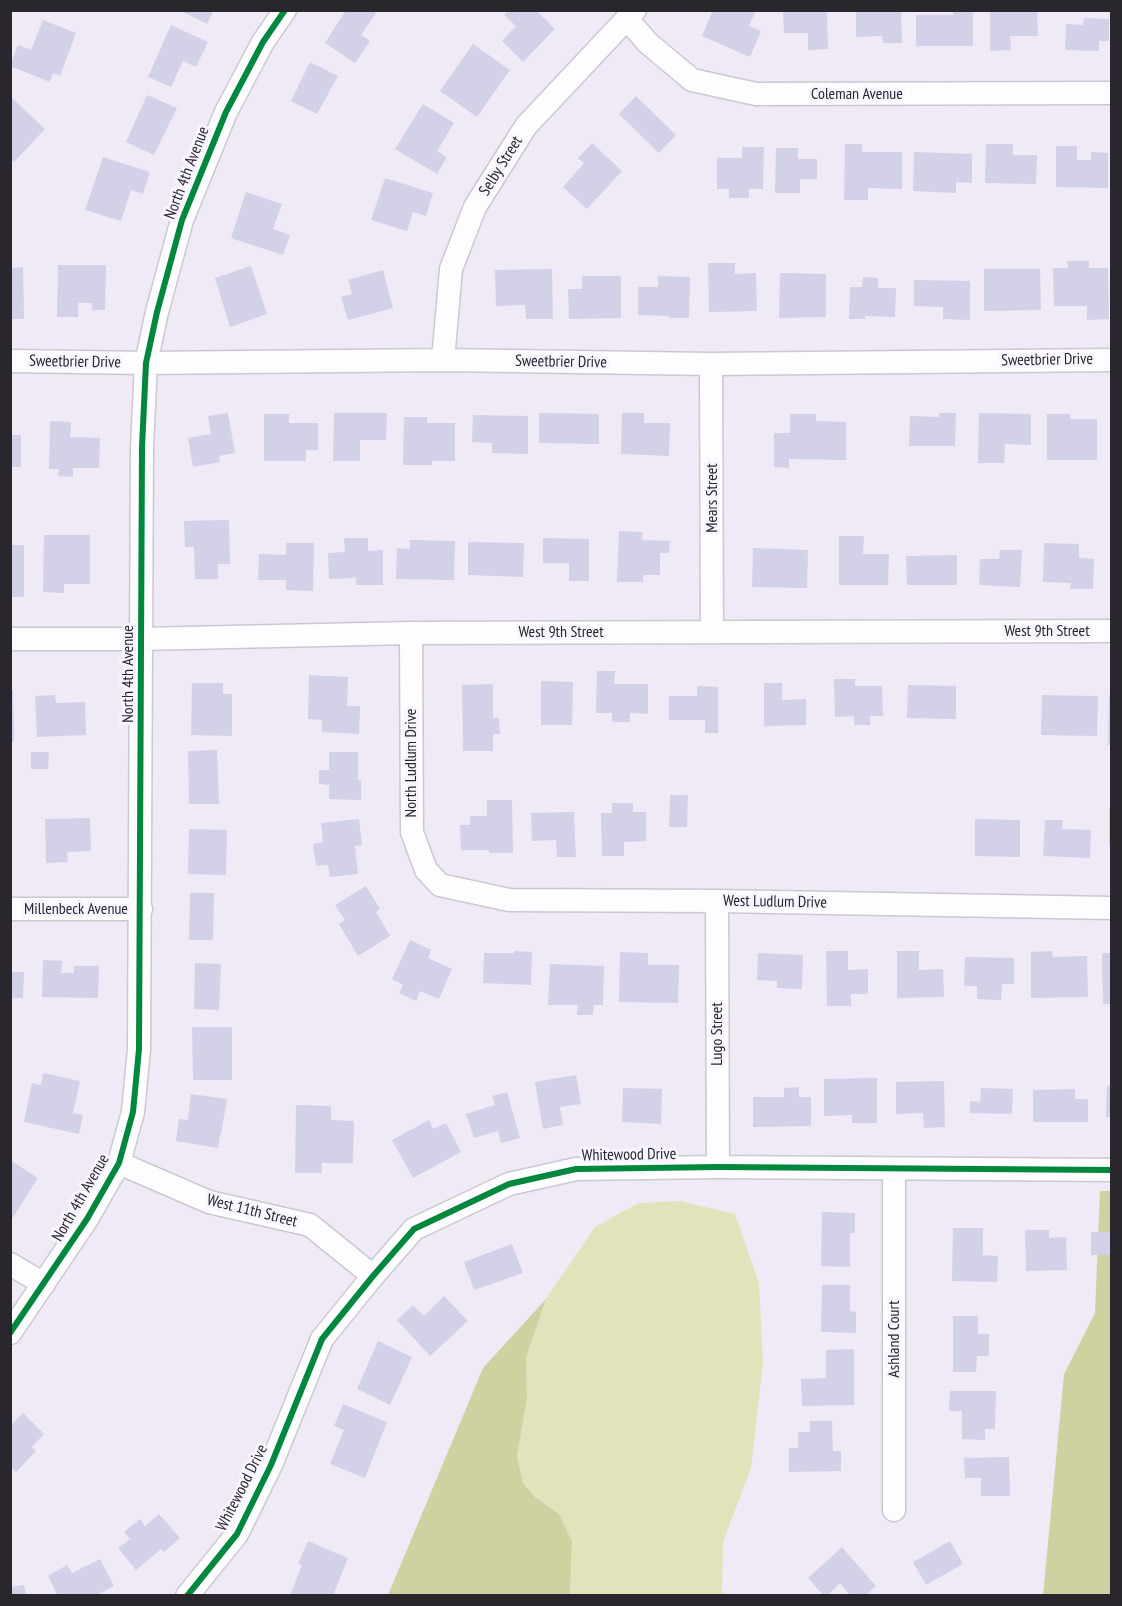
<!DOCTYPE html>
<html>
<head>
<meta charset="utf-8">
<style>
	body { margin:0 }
	#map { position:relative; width:1122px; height:1606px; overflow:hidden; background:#efeaf6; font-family:"PT Sans Narrow",sans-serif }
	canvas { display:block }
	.frame { position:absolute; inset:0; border:12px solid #2a262e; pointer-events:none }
</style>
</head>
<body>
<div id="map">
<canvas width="1122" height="1606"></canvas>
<div class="frame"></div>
</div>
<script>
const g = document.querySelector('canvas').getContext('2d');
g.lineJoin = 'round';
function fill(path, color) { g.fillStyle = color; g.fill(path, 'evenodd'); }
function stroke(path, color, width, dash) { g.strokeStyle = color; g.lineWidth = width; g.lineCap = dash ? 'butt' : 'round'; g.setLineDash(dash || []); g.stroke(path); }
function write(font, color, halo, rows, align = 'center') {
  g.font = font + ' "PT Sans Narrow",sans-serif'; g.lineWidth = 6; g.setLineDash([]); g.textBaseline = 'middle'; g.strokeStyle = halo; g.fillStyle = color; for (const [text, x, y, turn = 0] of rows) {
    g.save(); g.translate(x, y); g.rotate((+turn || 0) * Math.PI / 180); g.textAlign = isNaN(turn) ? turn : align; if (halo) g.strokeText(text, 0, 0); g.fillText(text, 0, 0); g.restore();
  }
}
const green = new Path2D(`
	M 680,1201 L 735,1214 L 759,1283 L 763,1363 L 751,1468 L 723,1542 L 722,1591 L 725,1595 L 570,1595 L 572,1541 L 559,1514 L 535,1497 L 523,1483 L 517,1456 L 527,1398 L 526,1358 L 546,1299 L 595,1227 L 639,1203 Z`);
const forest = new Path2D(`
	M 1100,1191 L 1111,1191 L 1111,1595 L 1043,1596 L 1064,1374 L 1095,1313 Z
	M 546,1299 L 526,1358 L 527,1398 L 517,1456 L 523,1483 L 535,1497 L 559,1514 L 572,1541 L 570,1595 L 388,1595 L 483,1368 Z`);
const building = new Path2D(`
	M 179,10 L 214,10 L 207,24 Z
	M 346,10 L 372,10 L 376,13 L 361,35 L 370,41 L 355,63 L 325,43 Z
	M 509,10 L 536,10 L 555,29 L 523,62 L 502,41 L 516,26 L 504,15 Z
	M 713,10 L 756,10 L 749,26 L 761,31 L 750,57 L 702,36 Z
	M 783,10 L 827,10 L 828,49 L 808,50 L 808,33 L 784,33 Z
	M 856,10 L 901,10 L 902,43 L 883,43 L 882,36 L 856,37 Z
	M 953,10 L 973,10 L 973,46 L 916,46 L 916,15 L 953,15 Z
	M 990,10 L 1037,10 L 1038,36 L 1010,36 L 1011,50 L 990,51 Z
	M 1084,18 L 1109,19 L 1109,41 L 1099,41 L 1099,51 L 1065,50 L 1066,24 L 1083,25 Z
	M 43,20 L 76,33 L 60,76 L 53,73 L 50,82 L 10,66 L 18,45 L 31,50 Z
	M 171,25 L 208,42 L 196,67 L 183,61 L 171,87 L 148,77 Z
	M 473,44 L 510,70 L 477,117 L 440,91 Z
	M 310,62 L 338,76 L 317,114 L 291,101 Z
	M 147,95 L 177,108 L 154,155 L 126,142 Z
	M 10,96 L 45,129 L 14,162 L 10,159 Z
	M 636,96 L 676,135 L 659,153 L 619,114 Z
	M 423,104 L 454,123 L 437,151 L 447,157 L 437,174 L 395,149 Z
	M 592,143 L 622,171 L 587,209 L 563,187 L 584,163 L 578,158 Z
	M 845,144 L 862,144 L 862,152 L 902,152 L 902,189 L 868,188 L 868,200 L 844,200 Z
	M 986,144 L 1013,144 L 1013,155 L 1037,155 L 1036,184 L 985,183 Z
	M 1056,146 L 1077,146 L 1077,160 L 1091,160 L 1091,152 L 1108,153 L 1108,188 L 1056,187 Z
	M 742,147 L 764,147 L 763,189 L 749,189 L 749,198 L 729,198 L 729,189 L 717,189 L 717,158 L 742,158 Z
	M 776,148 L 798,148 L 798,159 L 817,159 L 817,179 L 800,179 L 800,193 L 775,193 Z
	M 914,152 L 972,154 L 972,183 L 956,182 L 956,193 L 913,191 Z
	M 103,157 L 150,172 L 143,194 L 131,190 L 121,221 L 85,210 Z
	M 385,178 L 433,193 L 426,216 L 413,212 L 407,231 L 371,220 Z
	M 246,192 L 282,204 L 273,229 L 290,235 L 283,255 L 231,238 Z
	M 1067,261 L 1089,261 L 1089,268 L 1108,268 L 1109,319 L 1087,320 L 1087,306 L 1054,306 L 1053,268 L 1068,268 Z
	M 708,263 L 735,263 L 735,274 L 756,273 L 757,311 L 709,312 Z
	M 58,265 L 106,265 L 105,310 L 92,310 L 92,303 L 78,303 L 78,317 L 57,317 Z
	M 251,266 L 267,314 L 230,327 L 215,278 Z
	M 23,267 L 24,319 L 10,319 L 10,268 Z
	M 552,269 L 553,319 L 526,319 L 525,305 L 496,306 L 495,270 Z
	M 984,269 L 1040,269 L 1041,310 L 984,311 Z
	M 383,270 L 393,308 L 348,320 L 341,297 L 352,294 L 348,280 Z
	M 780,273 L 826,274 L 826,317 L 779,318 Z
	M 582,276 L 621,276 L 621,318 L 569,319 L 568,289 L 582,289 Z
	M 658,276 L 690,277 L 689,318 L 669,318 L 669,316 L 638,315 L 638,287 L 658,287 Z
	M 863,277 L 878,278 L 878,288 L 896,288 L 895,317 L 865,316 L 865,319 L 849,319 L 850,287 L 862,287 Z
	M 914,280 L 970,281 L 970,320 L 943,319 L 943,307 L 914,306 Z
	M 228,413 L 235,453 L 219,456 L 220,462 L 193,467 L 188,438 L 211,434 L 208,416 Z
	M 334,413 L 387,413 L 386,440 L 360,440 L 360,461 L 333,461 Z
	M 539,413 L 599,414 L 599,444 L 539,443 Z
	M 622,413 L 644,413 L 644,423 L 670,423 L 669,456 L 621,454 Z
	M 939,413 L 956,413 L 955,446 L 909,446 L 910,416 L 939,417 Z
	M 979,413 L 1031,414 L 1031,445 L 1005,444 L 1004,463 L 978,463 Z
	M 264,414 L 289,414 L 289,423 L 318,423 L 318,450 L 306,450 L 306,461 L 264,461 Z
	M 790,414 L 816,414 L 816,421 L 846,422 L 846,460 L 789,459 L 789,468 L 774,467 L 774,433 L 790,433 Z
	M 1047,414 L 1070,414 L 1070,419 L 1097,419 L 1097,460 L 1047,460 Z
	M 473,415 L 528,416 L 528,454 L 492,453 L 492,443 L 472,442 Z
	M 404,417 L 427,417 L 427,423 L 455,423 L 455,461 L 432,461 L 432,465 L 403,465 Z
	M 50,421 L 71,422 L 70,437 L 100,438 L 99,468 L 73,468 L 73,477 L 58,476 L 59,469 L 49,469 Z
	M 10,435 L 21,435 L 21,467 L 10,467 Z
	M 229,520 L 230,564 L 218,564 L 218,579 L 195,579 L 194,547 L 185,547 L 184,521 Z
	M 619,531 L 643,532 L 642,540 L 670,541 L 669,553 L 660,553 L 660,575 L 643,575 L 643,582 L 617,582 Z
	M 44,535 L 90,535 L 90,584 L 64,584 L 64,593 L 43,592 Z
	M 839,536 L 864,536 L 863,554 L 889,554 L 888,585 L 839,585 Z
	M 344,538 L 368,538 L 368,551 L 383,550 L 383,585 L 356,585 L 356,578 L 329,579 L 328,553 L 345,552 Z
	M 543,538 L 589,539 L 589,581 L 569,581 L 569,563 L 543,563 Z
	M 410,540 L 455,541 L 454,580 L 396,579 L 397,548 L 410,549 Z
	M 468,542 L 524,543 L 523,577 L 468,575 Z
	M 286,543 L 314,543 L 313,591 L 286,590 L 286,580 L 258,580 L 259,554 L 286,555 Z
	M 1044,543 L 1079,544 L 1079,558 L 1094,559 L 1093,589 L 1070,589 L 1071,583 L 1043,582 Z
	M 10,545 L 24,545 L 24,597 L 10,597 Z
	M 753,548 L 808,550 L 807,588 L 752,587 Z
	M 1000,550 L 1022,550 L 1020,587 L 979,585 L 980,559 L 999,559 Z
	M 957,555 L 957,585 L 907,585 L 906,556 Z
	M 597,671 L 615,671 L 614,684 L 648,684 L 648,714 L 630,713 L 630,722 L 612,722 L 612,713 L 596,713 Z
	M 309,675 L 348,677 L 347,706 L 360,706 L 359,734 L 322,732 L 322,720 L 308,719 Z
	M 834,679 L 855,679 L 855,686 L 882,686 L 883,716 L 870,716 L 870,725 L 854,725 L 854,716 L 835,717 Z
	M 541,681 L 573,682 L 572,725 L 541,725 Z
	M 192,683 L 223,683 L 223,694 L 232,694 L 232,736 L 191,735 Z
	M 764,683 L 782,683 L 782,700 L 806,699 L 806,725 L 764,726 Z
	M 493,684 L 493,718 L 499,718 L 500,734 L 493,734 L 493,751 L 463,751 L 462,685 Z
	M 908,685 L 956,686 L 956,719 L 907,718 Z
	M 697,686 L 718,687 L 718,733 L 705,733 L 705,720 L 669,720 L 669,696 L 697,696 Z
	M 10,690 L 13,690 L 14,741 L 10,741 Z
	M 55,695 L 56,703 L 85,702 L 86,735 L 37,737 L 35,696 Z
	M 1042,695 L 1098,696 L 1097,736 L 1041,735 Z
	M 1109,695 L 1112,695 L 1112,745 L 1108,745 Z
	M 217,750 L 219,804 L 189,804 L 188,751 Z
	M 31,752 L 49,752 L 48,769 L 31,769 Z
	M 329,752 L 358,752 L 358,780 L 361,780 L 361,800 L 329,799 L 329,785 L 319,784 L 319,770 L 329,770 Z
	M 670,795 L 688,795 L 687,827 L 669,827 Z
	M 487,800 L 512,800 L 513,853 L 489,853 L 489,850 L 461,850 L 460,825 L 470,825 L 470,816 L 487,816 Z
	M 612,803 L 633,803 L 633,812 L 646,812 L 646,841 L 624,842 L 624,856 L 602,856 L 601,813 L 612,813 Z
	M 1109,808 L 1112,808 L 1112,846 L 1109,846 Z
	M 574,812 L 576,857 L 557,857 L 556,840 L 532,841 L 531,813 Z
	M 90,818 L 91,851 L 67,852 L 68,862 L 46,863 L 45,819 Z
	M 359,819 L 362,845 L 355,846 L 358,874 L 330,877 L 328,865 L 316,866 L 313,844 L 323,842 L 321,823 Z
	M 975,819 L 1020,820 L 1020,857 L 975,856 Z
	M 1045,820 L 1063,820 L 1062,829 L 1091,830 L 1090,858 L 1043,856 Z
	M 189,829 L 227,830 L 226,875 L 188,874 Z
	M 366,886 L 380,909 L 376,912 L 390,936 L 358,956 L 339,924 L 345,920 L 335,905 Z
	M 190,893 L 214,893 L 213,940 L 189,940 Z
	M 410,940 L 431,950 L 428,958 L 452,969 L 439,999 L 420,991 L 416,1001 L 399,993 L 403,985 L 392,979 Z
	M 514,951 L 532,952 L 531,985 L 483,983 L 484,953 L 514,953 Z
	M 826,951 L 848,951 L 848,970 L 868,969 L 868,994 L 851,994 L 851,1006 L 827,1006 Z
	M 897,951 L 919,951 L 919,970 L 943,969 L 944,997 L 897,998 Z
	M 1052,951 L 1053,957 L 1087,956 L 1088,997 L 1031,998 L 1031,952 Z
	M 620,952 L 648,953 L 648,965 L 679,965 L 678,1003 L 619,1002 Z
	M 758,953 L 803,955 L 802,989 L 777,988 L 777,981 L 757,980 Z
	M 1102,953 L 1112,953 L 1112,1004 L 1103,1004 Z
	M 965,957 L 1014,958 L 1014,984 L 1002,984 L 1001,1000 L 977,999 L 977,986 L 964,986 Z
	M 43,960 L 62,961 L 61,973 L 74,973 L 74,966 L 99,966 L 98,998 L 42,997 Z
	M 195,963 L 221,964 L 219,1010 L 194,1009 Z
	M 550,964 L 604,966 L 603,1005 L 594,1005 L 593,1015 L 577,1015 L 578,1005 L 548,1005 Z
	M 10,972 L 24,972 L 23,998 L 10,998 Z
	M 192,1027 L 232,1027 L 232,1080 L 193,1080 Z
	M 43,1073 L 80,1081 L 73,1113 L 83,1115 L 79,1134 L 24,1122 L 32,1083 L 41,1085 Z
	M 576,1075 L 581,1104 L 560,1107 L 563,1125 L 543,1129 L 535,1082 Z
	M 877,1078 L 877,1123 L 852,1123 L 852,1115 L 824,1116 L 824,1079 Z
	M 944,1081 L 945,1127 L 924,1128 L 923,1113 L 896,1114 L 896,1082 Z
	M 1107,1086 L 1112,1086 L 1112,1117 L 1106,1117 Z
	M 799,1087 L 799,1097 L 811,1097 L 811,1126 L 753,1127 L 753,1097 L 784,1097 L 784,1088 Z
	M 623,1088 L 662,1089 L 661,1124 L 622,1122 Z
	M 981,1088 L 1013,1089 L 1012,1114 L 970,1113 L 970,1101 L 980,1102 Z
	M 1075,1089 L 1075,1099 L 1088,1099 L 1088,1122 L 1033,1122 L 1033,1090 Z
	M 507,1092 L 520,1138 L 501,1143 L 498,1131 L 474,1138 L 466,1114 L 495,1105 L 492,1096 Z
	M 191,1094 L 227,1099 L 221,1134 L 220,1134 L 218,1148 L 176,1141 L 179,1119 L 188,1120 Z
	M 296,1105 L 331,1106 L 331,1120 L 354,1121 L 353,1163 L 322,1163 L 322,1173 L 295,1173 Z
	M 429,1120 L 433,1129 L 446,1123 L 461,1152 L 413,1178 L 392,1140 Z
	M 10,1160 L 38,1178 L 10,1222 Z
	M 822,1212 L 855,1213 L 855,1233 L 850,1233 L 850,1267 L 821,1266 Z
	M 953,1228 L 983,1228 L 983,1255 L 998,1256 L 997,1282 L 952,1281 Z
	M 1025,1230 L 1049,1230 L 1049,1238 L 1066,1237 L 1067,1270 L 1026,1271 Z
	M 1091,1232 L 1112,1232 L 1112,1255 L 1091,1255 Z
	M 512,1244 L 523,1273 L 474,1290 L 464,1262 Z
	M 822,1285 L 850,1285 L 850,1311 L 856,1312 L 856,1333 L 821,1332 Z
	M 444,1296 L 468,1321 L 430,1356 L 397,1320 L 413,1305 L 424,1316 Z
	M 953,1316 L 978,1316 L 978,1334 L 989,1334 L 989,1356 L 977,1356 L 976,1372 L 953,1372 Z
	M 378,1341 L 412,1357 L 390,1405 L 357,1389 Z
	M 854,1349 L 854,1405 L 802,1406 L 801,1379 L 826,1378 L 826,1350 Z
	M 950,1391 L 996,1391 L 995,1429 L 985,1429 L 985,1440 L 962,1439 L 962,1411 L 949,1411 Z
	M 343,1404 L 387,1422 L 365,1478 L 330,1464 L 344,1430 L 334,1426 Z
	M 23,1413 L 44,1434 L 32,1447 L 36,1451 L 16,1472 L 10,1466 L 10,1426 Z
	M 810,1421 L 832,1421 L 833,1451 L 841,1451 L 841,1471 L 789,1472 L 789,1448 L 798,1448 L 798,1432 L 810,1432 Z
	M 1009,1457 L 1010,1496 L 981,1496 L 981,1478 L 965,1478 L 964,1458 Z
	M 159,1514 L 180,1538 L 164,1552 L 161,1549 L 136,1570 L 118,1548 L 130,1539 L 124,1532 L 140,1519 L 145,1526 Z
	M 308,1541 L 348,1558 L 333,1596 L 290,1596 L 302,1565 L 298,1564 Z
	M 950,1541 L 963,1564 L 926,1585 L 913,1562 Z
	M 842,1547 L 876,1586 L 865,1596 L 851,1596 L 840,1583 L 827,1596 L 824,1596 L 808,1578 Z
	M 100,1559 L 114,1586 L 95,1596 L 58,1596 L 48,1576 L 67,1565 L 72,1573 Z
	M 24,1585 L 26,1596 L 10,1596 L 10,1587 Z`);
const street = new Path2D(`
	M 627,19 L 648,43 L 692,80 L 756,94 L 1112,93
	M 443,360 L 451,269 L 475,207 L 526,126 L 635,10
	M 10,361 L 146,363 L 443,360 L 711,364 L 1112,360
	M 711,364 L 712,632
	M 411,633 L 412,832 L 426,870 L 440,885 L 509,900 L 717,901 L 1112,908
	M 10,639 L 141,639 L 411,633 L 1112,631
	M 717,901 L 718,1167
	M 10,909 L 141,909
	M 119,1163 L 209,1202 L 310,1225 L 373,1276
	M 10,1264 L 44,1284
	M 10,1333 L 87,1219 L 119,1163 L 133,1112 L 139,1049 L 142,447 L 146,363 L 157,312 L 182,220 L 226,112 L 263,42 L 285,10
	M 894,1510 L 894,1169
	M 187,1596 L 237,1534 L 271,1465 L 322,1339 L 373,1276 L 414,1229 L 509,1184 L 576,1169 L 718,1167 L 1112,1170`);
const cycleway = new Path2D(`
	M 10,1333 L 87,1219 L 119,1163 L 133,1112 L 139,1049 L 142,447 L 146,363 L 157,312 L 182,220 L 226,112 L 263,42 L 285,10
	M 187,1596 L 237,1534 L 271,1465 L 322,1339 L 373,1276 L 414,1229 L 509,1184 L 576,1169 L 718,1167 L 1112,1170`);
const streetNames = [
	["Coleman Avenue",857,94],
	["Selby Street",501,166,-58],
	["North 4th Avenue",187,173,-69],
	["Sweetbrier Drive",1047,360,-1],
	["Sweetbrier Drive",75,362,1],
	["Sweetbrier Drive",561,362,1],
	["Mears Street",712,498,-90],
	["West 9th Street",1047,631],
	["West 9th Street",561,632],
	["North 4th Avenue",128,674,-90],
	["North Ludlum Drive",411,763,-90],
	["West Ludlum Drive",775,902,1],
	["Millenbeck Avenue",76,909],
	["Lugo Street",717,1034,-90],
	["Whitewood Drive",629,1155,-1],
	["North 4th Avenue",81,1198,-60],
	["West 11th Street",252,1211,14],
	["Ashland Court",894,1339,-90],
	["Whitewood Drive",242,1488,-63]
];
fill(green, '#e1e3bb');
fill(forest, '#cfd1a1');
fill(building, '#d2d1e7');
stroke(street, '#ccc8d2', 25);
stroke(street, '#fdfcfe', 22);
stroke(cycleway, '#00873e', 6);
write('16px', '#2a262e', '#f9f5fe', streetNames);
</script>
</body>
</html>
